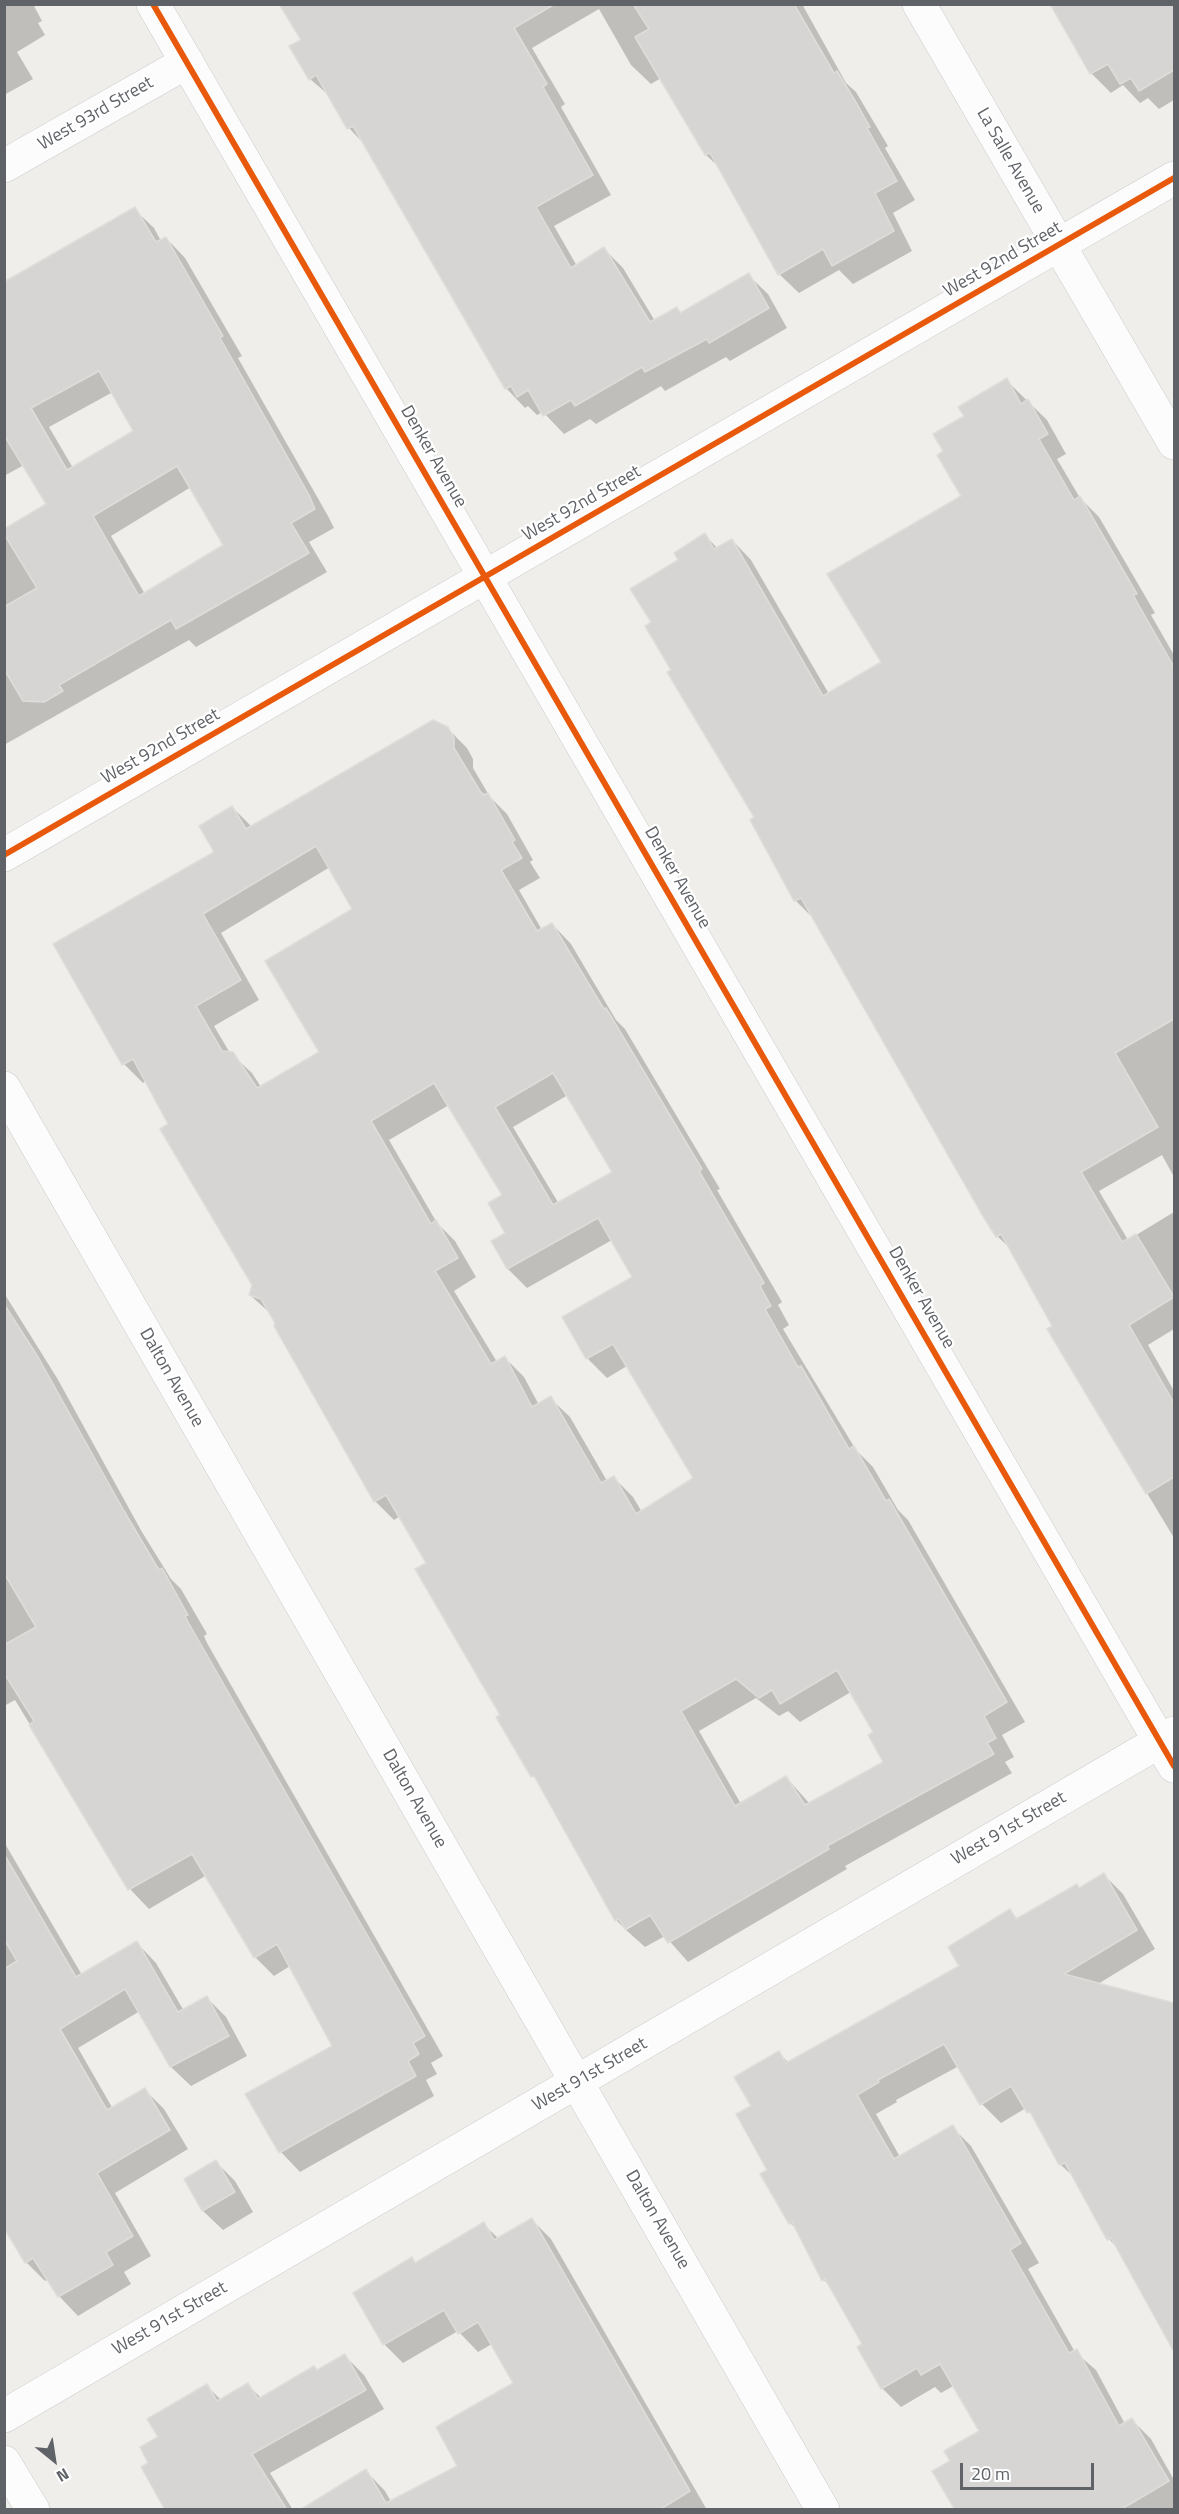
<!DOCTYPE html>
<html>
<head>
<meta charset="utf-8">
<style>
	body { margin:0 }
	#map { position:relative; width:1179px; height:2514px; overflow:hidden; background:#efeeea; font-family:"Titillium Web",sans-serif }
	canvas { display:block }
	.frame { position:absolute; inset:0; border:6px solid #5f6368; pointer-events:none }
	.north { position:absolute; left:24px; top:2430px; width:60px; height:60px; -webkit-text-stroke:4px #fff; paint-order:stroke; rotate:150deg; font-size:16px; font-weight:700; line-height:24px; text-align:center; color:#5f6368 }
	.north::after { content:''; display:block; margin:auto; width:21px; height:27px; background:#5f6368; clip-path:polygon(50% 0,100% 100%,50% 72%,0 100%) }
	.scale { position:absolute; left:960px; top:2463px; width:134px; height:27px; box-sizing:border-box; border:3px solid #5f6368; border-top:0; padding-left:8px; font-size:18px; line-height:21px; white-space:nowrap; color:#5f6368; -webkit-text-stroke:4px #fff; paint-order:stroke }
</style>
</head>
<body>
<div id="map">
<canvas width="1179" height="2514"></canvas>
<div class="frame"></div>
<div class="north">N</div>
<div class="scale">20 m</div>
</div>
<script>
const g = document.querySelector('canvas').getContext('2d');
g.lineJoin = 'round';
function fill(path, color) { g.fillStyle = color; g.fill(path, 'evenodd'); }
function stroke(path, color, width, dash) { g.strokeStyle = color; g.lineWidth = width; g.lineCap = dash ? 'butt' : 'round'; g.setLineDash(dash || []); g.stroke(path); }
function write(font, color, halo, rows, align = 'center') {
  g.font = font + ' "Titillium Web",sans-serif'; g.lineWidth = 4.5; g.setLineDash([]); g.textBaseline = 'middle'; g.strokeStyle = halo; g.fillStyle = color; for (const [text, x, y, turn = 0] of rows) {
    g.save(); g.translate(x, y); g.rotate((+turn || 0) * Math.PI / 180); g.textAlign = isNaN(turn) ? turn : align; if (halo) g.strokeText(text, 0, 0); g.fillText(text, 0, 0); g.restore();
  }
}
const shadow = new Path2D(`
	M 4,4 L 33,4 L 42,21 L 38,23 L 45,35 L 17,52 L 33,79 L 4,95 Z
	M 283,4 L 802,4 L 846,83 L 856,92 L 888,146 L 885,148 L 915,200 L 893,213 L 912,251 L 853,284 L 839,270 L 799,293 L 779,274 L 721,169 L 706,155 L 661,78 L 651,84 L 631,65 L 599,9 L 532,48 L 565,104 L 561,107 L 611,195 L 554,226 L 577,266 L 604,249 L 623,268 L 655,321 L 676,309 L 681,314 L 748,275 L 768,294 L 787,328 L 730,361 L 726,357 L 665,391 L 661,386 L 596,424 L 590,419 L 564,434 L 543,412 L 537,415 L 528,406 L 525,408 L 506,388 L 365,145 L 349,128 L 331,97 L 310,79 L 303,40 Z
	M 1051,4 L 1174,4 L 1174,100 L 1159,109 L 1148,98 L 1140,103 L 1123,85 L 1111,93 L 1091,73 Z
	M 134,209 L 154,228 L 161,241 L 166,238 L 185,258 L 242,356 L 238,358 L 328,516 L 334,528 L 309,542 L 327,572 L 196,647 L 189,640 L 4,745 L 4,531 L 48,505 L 24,465 L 4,476 L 4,283 ZM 113,392 L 135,431 L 73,468 L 49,427 ZM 191,487 L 225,546 L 145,594 L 111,536 Z
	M 1006,380 L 1047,420 L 1066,454 L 1057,459 L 1080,498 L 1099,517 L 1155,613 L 1151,615 L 1174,655 L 1174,1177 L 1162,1155 L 1099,1191 L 1128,1240 L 1174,1212 L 1174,1329 L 1148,1345 L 1174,1391 L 1174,1538 L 1049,1330 L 1054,1327 L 1012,1250 L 997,1236 L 815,920 L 795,900 L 756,818 L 669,673 L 673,670 L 653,623 L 681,560 L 705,535 L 718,549 L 732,540 L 751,560 L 829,694 L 883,662 L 963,497 L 945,452 L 966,416 Z
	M 447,728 L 467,748 L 473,759 L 473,768 L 490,797 L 507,814 L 533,860 L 530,862 L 540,878 L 519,890 L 542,930 L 552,924 L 571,944 L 616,1020 L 625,1029 L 720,1189 L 717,1190 L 782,1302 L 778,1305 L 789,1325 L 783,1329 L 856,1450 L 873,1467 L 898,1510 L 908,1520 L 1025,1722 L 1002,1735 L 1014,1757 L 1005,1762 L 1012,1773 L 845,1866 L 847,1869 L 688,1962 L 665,1936 L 645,1947 L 626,1930 L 657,1912 L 656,1909 L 626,1927 L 626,1930 L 616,1920 L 539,1782 L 533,1776 L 428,1563 L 400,1516 L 394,1520 L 375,1501 L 276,1323 L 271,1314 L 250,1295 L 253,1285 L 146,1081 L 143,1083 L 124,1064 L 216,853 L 232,807 L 252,827 ZM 330,867 L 355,909 L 321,1053 L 261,1087 L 252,1073 L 230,1053 L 214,1026 L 259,1000 L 221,933 ZM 568,1095 L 614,1172 L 559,1204 L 513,1127 ZM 449,1105 L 504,1196 L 507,1234 L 493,1242 L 508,1269 L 527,1288 L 612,1240 L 634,1277 L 564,1318 L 587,1358 L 607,1378 L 627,1366 L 695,1479 L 642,1512 L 633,1497 L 613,1477 L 607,1481 L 570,1417 L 550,1398 L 539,1405 L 524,1377 L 505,1358 L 497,1362 L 454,1291 L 476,1277 L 455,1241 L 437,1223 L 389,1140 ZM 851,1692 L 875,1733 L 885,1763 L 810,1804 L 786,1777 L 741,1804 L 699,1731 L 756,1698 L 779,1716 L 788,1711 L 800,1722 Z
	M 4,1293 L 57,1378 L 142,1532 L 171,1579 L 181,1589 L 207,1634 L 204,1636 L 207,1643 L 443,2056 L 431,2063 L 437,2074 L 426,2080 L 434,2096 L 300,2172 L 281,2152 L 247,2095 L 334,2046 L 290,1966 L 274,1976 L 255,1957 L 207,1875 L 149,1909 L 130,1889 L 15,1700 L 4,1706 Z
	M 4,1842 L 82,1975 L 137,1943 L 156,1963 L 184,2011 L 207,1998 L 226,2017 L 247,2056 L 191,2086 L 171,2067 L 140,2011 L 78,2048 L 113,2109 L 145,2090 L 164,2109 L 188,2149 L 115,2193 L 151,2256 L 124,2272 L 131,2284 L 78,2316 L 59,2296 L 48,2279 L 45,2281 L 26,2262 L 4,2225 Z
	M 1104,1875 L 1123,1894 L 1155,1949 L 1098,1984 L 1174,2005 L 1174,2337 L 1159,2322 L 1119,2250 L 1109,2239 L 1076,2179 L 1061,2165 L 1035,2119 L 1026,2108 L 1001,2123 L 982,2104 L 959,2066 L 896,2100 L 897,2102 L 876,2114 L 900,2157 L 952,2127 L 971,2146 L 1039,2263 L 1028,2269 L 1075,2352 L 1096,2370 L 1125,2424 L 1132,2420 L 1151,2439 L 1174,2480 L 1174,2510 L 957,2510 L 952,2462 L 981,2431 L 955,2385 L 941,2393 L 935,2387 L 901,2407 L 882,2388 L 864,2345 L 832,2289 L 824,2280 L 798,2230 L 790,2223 L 769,2170 L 753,2107 L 779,2053 L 789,2063 L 961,1967 L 1010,1911 L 1018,1919 L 1080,1890 Z
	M 216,2162 L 235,2181 L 253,2212 L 223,2230 L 203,2211 L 186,2179 Z
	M 532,2220 L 551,2239 L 707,2510 L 478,2510 L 459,2466 L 515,2384 L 492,2344 L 478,2352 L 458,2331 L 403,2363 L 384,2344 L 412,2259 L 417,2264 L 483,2224 L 499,2239 Z
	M 345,2356 L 364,2375 L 384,2409 L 270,2473 L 293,2510 L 167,2510 L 150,2463 L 160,2437 L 207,2386 L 221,2400 L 248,2385 L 262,2399 Z
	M 366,2471 L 385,2491 L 396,2510 L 303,2510 Z`);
const building = new Path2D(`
	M 279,4 L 555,4 L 514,28 L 547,84 L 543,87 L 593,175 L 536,207 L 571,268 L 604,247 L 650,322 L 677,307 L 680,313 L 749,273 L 769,308 L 709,343 L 707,339 L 645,372 L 642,367 L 575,406 L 571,400 L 543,416 L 528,390 L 517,397 L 511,386 L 505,389 L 353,126 L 347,129 L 316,75 L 309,80 L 289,46 L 301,40 Z
	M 633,4 L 794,4 L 834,73 L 837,71 L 857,104 L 870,127 L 867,128 L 897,181 L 875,193 L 894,231 L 832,266 L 823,249 L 778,275 L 710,153 L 705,155 L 635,37 L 649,29 Z
	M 1050,4 L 1174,4 L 1174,70 L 1139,91 L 1131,78 L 1120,84 L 1108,64 L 1090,74 Z
	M 135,207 L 156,242 L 166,237 L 223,336 L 220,338 L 309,495 L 315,509 L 291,523 L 309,553 L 176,629 L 171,620 L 59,685 L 63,691 L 44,702 L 23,701 L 4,669 L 4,607 L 37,588 L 4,534 L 4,529 L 46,504 L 4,435 L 4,282 ZM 99,371 L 133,431 L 67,470 L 31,408 ZM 177,466 L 223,545 L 139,596 L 93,516 Z
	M 1007,378 L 1021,404 L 1028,399 L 1048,434 L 1039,439 L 1074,500 L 1080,496 L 1137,594 L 1133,595 L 1174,667 L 1174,1019 L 1115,1053 L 1158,1127 L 1081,1172 L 1122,1242 L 1136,1234 L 1174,1297 L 1129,1325 L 1174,1403 L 1174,1477 L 1146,1494 L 1047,1329 L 1052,1326 L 1001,1234 L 996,1237 L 981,1213 L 801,898 L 794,901 L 750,820 L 754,817 L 667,672 L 671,670 L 645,626 L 651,622 L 630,589 L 678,560 L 674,553 L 705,533 L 714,549 L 732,539 L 823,696 L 881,662 L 827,574 L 961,496 L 937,455 L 943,451 L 933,434 L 964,416 L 958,407 Z
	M 433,720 L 448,727 L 454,738 L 454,748 L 480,791 L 484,795 L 488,793 L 515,840 L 512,842 L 522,858 L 501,870 L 537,931 L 552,923 L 604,1009 L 606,1008 L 702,1169 L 699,1171 L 764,1283 L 760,1286 L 771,1306 L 765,1309 L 798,1367 L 801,1366 L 849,1449 L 854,1446 L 886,1501 L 889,1499 L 1007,1702 L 984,1716 L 996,1738 L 987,1743 L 994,1754 L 827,1846 L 829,1849 L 668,1943 L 650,1915 L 625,1929 L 619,1919 L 615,1921 L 534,1776 L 531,1777 L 496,1717 L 500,1715 L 415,1569 L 426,1563 L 386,1495 L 374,1502 L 274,1326 L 275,1323 L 261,1299 L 249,1295 L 252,1285 L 160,1129 L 168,1124 L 133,1059 L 122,1065 L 53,944 L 214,852 L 199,826 L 232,806 L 246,829 ZM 316,846 L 352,909 L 265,961 L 319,1052 L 257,1088 L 233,1052 L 222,1051 L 196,1006 L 241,980 L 203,914 ZM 553,1073 L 612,1172 L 553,1205 L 495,1107 ZM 434,1083 L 502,1195 L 488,1203 L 505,1233 L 491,1241 L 507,1269 L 598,1218 L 632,1277 L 562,1317 L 586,1359 L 613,1344 L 693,1478 L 636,1514 L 614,1476 L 601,1483 L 551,1396 L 532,1407 L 505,1356 L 491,1364 L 435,1271 L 458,1258 L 436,1220 L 431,1224 L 371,1121 ZM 837,1670 L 873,1732 L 868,1735 L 883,1762 L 805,1805 L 786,1776 L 735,1806 L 681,1711 L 736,1679 L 759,1698 L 772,1690 L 780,1704 Z
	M 4,1304 L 38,1357 L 124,1511 L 159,1570 L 162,1568 L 188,1615 L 185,1616 L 188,1622 L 425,2036 L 413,2043 L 419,2054 L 408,2061 L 416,2076 L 279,2153 L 245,2094 L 332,2046 L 277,1944 L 254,1958 L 192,1854 L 128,1890 L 29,1725 L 34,1721 L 4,1673 L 4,1645 L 36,1627 L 4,1573 Z
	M 4,1854 L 76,1977 L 137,1941 L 178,2012 L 207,1996 L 229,2036 L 170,2067 L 125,1989 L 60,2029 L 107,2110 L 145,2088 L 170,2130 L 97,2173 L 133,2236 L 106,2252 L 113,2265 L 58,2297 L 33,2258 L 25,2263 L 4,2228 L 4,1969 L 17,1961 L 4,1939 Z
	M 1104,1873 L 1137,1930 L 1064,1974 L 1174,2003 L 1174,2352 L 1111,2238 L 1107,2240 L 1065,2163 L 1059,2165 L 1030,2112 L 1027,2113 L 1011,2086 L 980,2105 L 944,2044 L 878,2080 L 879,2082 L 857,2095 L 894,2159 L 953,2125 L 1021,2243 L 1010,2250 L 1069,2353 L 1077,2349 L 1119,2426 L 1132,2418 L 1169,2481 L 1120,2510 L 955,2510 L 932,2471 L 950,2461 L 944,2451 L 979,2431 L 940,2364 L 921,2375 L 917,2368 L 881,2389 L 857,2347 L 862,2344 L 825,2279 L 822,2281 L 792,2222 L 789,2224 L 760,2174 L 767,2170 L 736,2114 L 751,2106 L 734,2077 L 779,2051 L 786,2063 L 959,1966 L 948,1947 L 1010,1909 L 1016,1919 L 1077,1884 L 1079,1888 Z
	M 216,2160 L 235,2192 L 202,2211 L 184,2179 Z
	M 532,2218 L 690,2491 L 659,2510 L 300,2510 L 366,2469 L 386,2503 L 457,2466 L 436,2427 L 513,2383 L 478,2322 L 458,2334 L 444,2310 L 383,2345 L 353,2293 L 412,2257 L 415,2263 L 484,2222 L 494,2240 Z
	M 345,2354 L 366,2390 L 252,2454 L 287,2510 L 165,2510 L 141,2467 L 148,2463 L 140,2447 L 158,2437 L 147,2419 L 207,2384 L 217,2401 L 248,2383 L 258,2399 L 314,2366 L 317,2370 Z`);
const minor = new Path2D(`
	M 919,4 L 1174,443
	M 4,166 L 187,62
	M 4,1088 L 823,2510
	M 4,2416 L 1174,1733
	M 4,2462 L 33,2510`);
const tertiary = new Path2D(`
	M 153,4 L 1174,1766
	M 4,855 L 1174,178`);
const cycleway = new Path2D(`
	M 153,4 L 1174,1766
	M 4,855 L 1174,178`);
const streetNames = [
	["West 93rd Street",96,114,-30],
	["La Salle Avenue",1010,161,60],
	["West 92nd Street",1003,260,-30],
	["Denker Avenue",433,457,60],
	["West 92nd Street",582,504,-30],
	["West 92nd Street",161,747,-30],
	["Denker Avenue",677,878,60],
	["Denker Avenue",921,1298,60],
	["Dalton Avenue",171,1378,60],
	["Dalton Avenue",414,1799,60],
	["West 91st Street",1009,1829,-30],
	["West 91st Street",590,2075,-30],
	["Dalton Avenue",657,2220,60],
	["West 91st Street",170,2319,-30]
];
fill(shadow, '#0003');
fill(building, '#d6d5d3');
stroke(building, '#deddd9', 1.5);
stroke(minor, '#cbcccc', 34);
stroke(tertiary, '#cbcccc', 34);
stroke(minor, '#fdfcfc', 33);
stroke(tertiary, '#fdfcfc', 33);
stroke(cycleway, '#e8590c', 6);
write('18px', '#5f6368', '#fff', streetNames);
</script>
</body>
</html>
